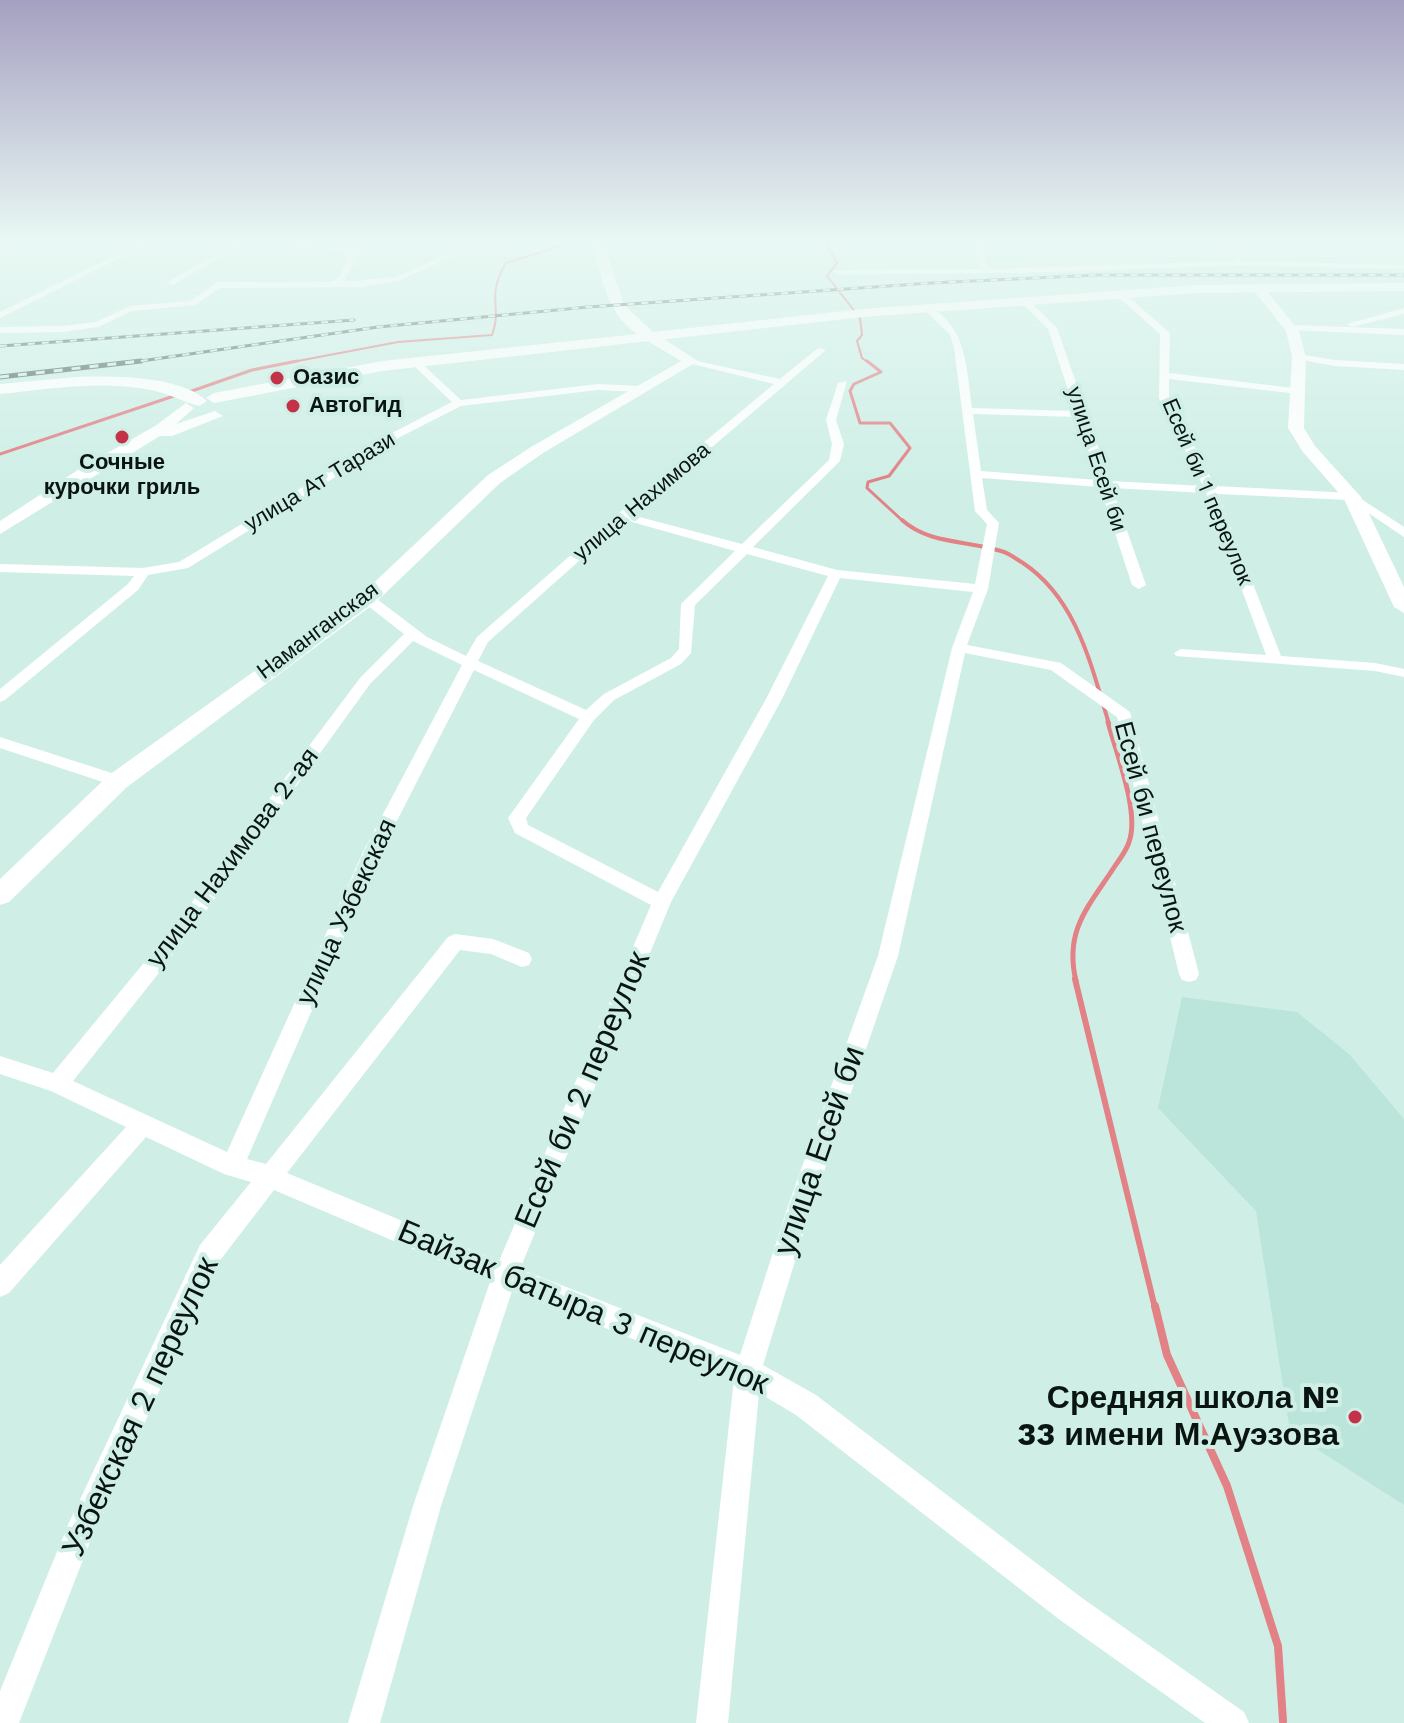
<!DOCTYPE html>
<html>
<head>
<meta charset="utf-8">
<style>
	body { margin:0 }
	canvas { display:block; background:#cfefe6 }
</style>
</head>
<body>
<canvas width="1404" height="1723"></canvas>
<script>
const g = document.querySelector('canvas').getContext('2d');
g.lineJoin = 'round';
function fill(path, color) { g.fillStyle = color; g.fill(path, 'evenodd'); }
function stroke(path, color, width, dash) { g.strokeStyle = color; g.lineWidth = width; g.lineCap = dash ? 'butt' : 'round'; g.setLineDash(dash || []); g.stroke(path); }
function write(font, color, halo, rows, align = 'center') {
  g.font = font + ' "Work Sans",sans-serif'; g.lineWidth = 8; g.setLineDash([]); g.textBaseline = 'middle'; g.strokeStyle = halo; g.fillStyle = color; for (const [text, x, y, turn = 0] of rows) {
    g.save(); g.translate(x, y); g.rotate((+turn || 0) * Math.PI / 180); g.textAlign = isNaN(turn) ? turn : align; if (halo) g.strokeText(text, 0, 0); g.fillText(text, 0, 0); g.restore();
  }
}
const built = new Path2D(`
	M 1182,997 L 1297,1012 L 1349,1054 L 1404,1119 L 1404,1505 L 1290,1432 L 1256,1211 L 1158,1108 Z`);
const streamFar5 = new Path2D(`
	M 847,238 L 826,244 L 837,263 L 827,276 L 860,318 L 862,335 L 857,341 L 862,358 L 869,363
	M 287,363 L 398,342 L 492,335 C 503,306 485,298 506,263 L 561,246`);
const streamFar4 = new Path2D(`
	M 867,361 L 881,372 L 854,384 L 850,391 L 860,423 L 890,423 L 910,448 L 889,476 L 868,482 L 867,488 L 904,522
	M 186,393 L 252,370 L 297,361
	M 0,454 L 177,395`);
const streamFar3 = new Path2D(`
	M 902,520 C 930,545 968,540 1001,551 C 1009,553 1016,559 1023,563 C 1077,599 1091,665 1109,724`);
const streamFar2 = new Path2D(`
	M 1076,981 C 1064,931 1088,907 1113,869 C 1118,861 1126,852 1129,842 C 1140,812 1116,753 1108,722`);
const streamFar1 = new Path2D(`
	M 1075,979 L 1155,1308`);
const stream = new Path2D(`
	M 1155,1306 L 1167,1355 L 1227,1486 L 1278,1646 L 1283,1721`);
const street = new Path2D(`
	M 10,238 L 20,238 L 0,247 L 0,242 Z
	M 150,238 L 160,238 L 0,318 L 0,312 Z
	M 244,238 L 253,238 L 173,285 L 166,283 Z
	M 295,238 L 303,238 L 300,243 L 352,249 L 358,238 L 366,238 C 360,248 350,276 342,282 L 396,277 L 465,246 L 544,238 L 467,250 L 398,281 L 362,287 L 220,288 L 195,305 L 132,311 L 98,327 L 63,332 L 0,333 L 0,327 L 63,326 L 96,322 L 130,306 L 190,301 L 218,282 L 331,282 L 340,276 L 349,253 L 295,247 L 291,242 Z
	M 974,238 L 982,238 L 985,261 L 989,269 L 1236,261 L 1220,238 L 1228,238 L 1243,261 L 1404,265 L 1404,269 L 1241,265 L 1021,273 L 837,274 L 833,272 L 837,270 L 981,269 L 977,261 Z
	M 1116,291 L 1122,291 L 1170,333 L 1169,373 L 1302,389 L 1302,393 L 1298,394 L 1169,379 L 1169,398 L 1215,486 L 1352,493 L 1404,527 L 1404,537 L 1349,500 L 1218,494 L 1281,656 L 1375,663 L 1404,669 L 1404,677 L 1375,671 L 1176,656 L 1174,653 L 1181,649 L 1266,655 L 1206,493 L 1112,488 L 1146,585 L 1139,589 L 1132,585 L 1100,487 L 982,478 L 987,510 L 999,523 L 988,589 L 967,645 L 1061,663 L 1130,712 L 1199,974 L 1196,980 L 1189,982 L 1182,980 L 1179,974 L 1117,717 L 1051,670 L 965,653 L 898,956 L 812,1206 L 763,1365 L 816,1395 L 1082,1598 L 1244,1712 L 1249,1723 L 1205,1723 L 1060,1620 L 796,1415 L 759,1393 L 728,1723 L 696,1723 L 734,1379 L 512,1291 L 441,1506 L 380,1723 L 348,1723 L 413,1506 L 490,1282 L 274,1190 L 218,1263 L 90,1542 L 19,1723 L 0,1723 L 0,1691 L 68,1525 L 200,1245 L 251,1182 L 224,1174 L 146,1137 L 9,1293 L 0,1297 L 0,1265 L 126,1127 L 51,1091 L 0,1074 L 0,1056 L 53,1073 L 171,930 L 360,678 L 404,634 L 363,602 L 363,596 L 373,596 L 427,637 L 466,656 L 477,637 L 619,513 L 774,384 L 688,363 L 688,359 L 780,379 L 818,348 L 826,350 L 632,515 L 742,544 L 829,460 L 832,444 L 826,420 L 838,383 L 847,381 L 836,420 L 844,444 L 840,461 L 753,547 L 837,570 L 975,584 L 987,524 L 975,511 L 954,348 L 950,335 L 922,307 L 926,304 C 968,327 966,366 972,408 L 1075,411 L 1048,329 L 1018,299 L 1025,297 L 1057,328 L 1110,481 L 1203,486 L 1159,398 L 1160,334 L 1116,295 ZM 973,414 L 1077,417 L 1098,480 L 981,471 ZM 625,520 L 735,551 L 681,604 L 679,649 L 671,658 L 604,694 L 586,710 L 478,661 L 488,642 ZM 747,554 L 828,576 L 766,699 L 658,892 L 528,825 L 526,818 L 594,720 L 614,700 L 681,664 L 691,653 L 695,605 ZM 840,578 L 973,592 L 952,648 L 878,956 L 788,1206 L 740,1355 L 520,1269 L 671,902 L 782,699 ZM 413,641 L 462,665 L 363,852 L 227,1152 L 73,1081 L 185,940 L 370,684 ZM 474,670 L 579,719 L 508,818 L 515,833 L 651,905 L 499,1261 L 287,1173 L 460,950 L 491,954 L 522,967 L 529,965 L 532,959 L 529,953 L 493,939 L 455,934 L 448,937 L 266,1164 L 247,1159 L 381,852 Z
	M 1404,308 L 1404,314 L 1352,327 L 1347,324 Z
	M 1290,325 L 1404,329 L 1404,335 L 1287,330 Z
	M 1299,354 L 1335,360 L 1404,364 L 1404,370 L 1335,366 L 1296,359 L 1294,357 Z
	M 412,360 L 418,360 L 461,400 L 598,384 L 641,386 L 646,389 L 641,392 L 598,390 L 461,406 L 400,437 L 188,568 L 148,575 L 138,590 L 5,700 L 0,702 L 0,689 L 128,584 L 134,576 L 0,572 L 0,564 L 143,568 L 179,562 L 392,433 L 452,402 L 412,364 Z
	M 0,737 L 124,777 L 126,781 L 118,787 L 0,748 Z`);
const secondary = new Path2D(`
	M 1387,238 L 1404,238 L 1404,242 L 1388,240 Z
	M 1254,285 L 1262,285 L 1299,331 L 1306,357 L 1304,428 L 1315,446 L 1361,497 L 1404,587 L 1404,613 L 1394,607 L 1344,499 L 1303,452 L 1288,428 L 1292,357 L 1286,331 L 1254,291 Z
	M 646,334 L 656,334 L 698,361 L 543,453 L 500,483 L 375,603 L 127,787 L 9,902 L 0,905 L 0,879 L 109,775 L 361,595 L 488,475 L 531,447 L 681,361 L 646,340 Z
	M 186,403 L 194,408 L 176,424 L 215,411 L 223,416 L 172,436 L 160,436 L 0,534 L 0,521 L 81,468 L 155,426 Z`);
const primary = new Path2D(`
	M 590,238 L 602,238 L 624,305 L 653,332 L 863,309 L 1197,285 L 1404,283 L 1404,291 L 1197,293 L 863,317 L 382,371 L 214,403 L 206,398 L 214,393 L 382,361 L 637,334 C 604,311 602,273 590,238 Z
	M 76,377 C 112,376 179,375 207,401 L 199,406 C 183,402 168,393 151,390 C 102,380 50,389 0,394 L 0,384 Z`);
const railFar1 = new Path2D(`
	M 0,346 L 354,320
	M 127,363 L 378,327 L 588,307 L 931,283 L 1097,275 L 1404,275`);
const rail = new Path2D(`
	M 0,377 L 141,361`);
const markers = [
	[277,378,8,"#c33248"],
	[293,406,8,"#c33248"],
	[122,437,8,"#c33248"],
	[1355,1417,8,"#c33248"]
];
const farPoinames = [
	["Оазис",293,378],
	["АвтоГид",309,406],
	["Сочные",122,463,"center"],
	["курочки гриль",122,488,"center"]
];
const farStreetnames = [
	["улица Есей би",1096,459,72],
	["улица Ат Тарази",320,482,-31],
	["Есей би 1 переулок",1207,492,67],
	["улица Нахимова",642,502,-40],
	["Наманганская",318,631,-37]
];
const streetNames = [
	["Есей би переулок",1150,827,75],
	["улица Нахимова 2-ая",233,858,-53],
	["улица Узбекская",347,912,-65]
];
const nearStreetnames = [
	["Есей би 2 переулок",583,1090,-67],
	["улица Есей би",820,1151,-71],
	["Байзак батыра 3 переулок",583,1308,23],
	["Узбекская 2 переулок",141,1407,-65]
];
const nearPoinames = [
	["Средняя школа №",1339,1399],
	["33 имени М.Ауэзова",1339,1436]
];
fill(built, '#bbe5da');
stroke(streamFar5, '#e28186', 2);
stroke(streamFar4, '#e28186', 3);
stroke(streamFar3, '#e28186', 4);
stroke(streamFar2, '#e28186', 5);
stroke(streamFar1, '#e28186', 6);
stroke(stream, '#e28186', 8);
fill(street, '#fff');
fill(secondary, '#fff');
fill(primary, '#fff');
stroke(railFar1, '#586c66', 3);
stroke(rail, '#586c66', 5);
stroke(railFar1, '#cfefe6', 2, [7]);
stroke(rail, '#cfefe6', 3, [9]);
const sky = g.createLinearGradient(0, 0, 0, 479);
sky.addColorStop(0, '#a5a0c1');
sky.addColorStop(0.5, '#e9f8f4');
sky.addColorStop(1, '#e9f8f400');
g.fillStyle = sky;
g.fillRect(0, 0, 1404, 479);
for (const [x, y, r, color] of markers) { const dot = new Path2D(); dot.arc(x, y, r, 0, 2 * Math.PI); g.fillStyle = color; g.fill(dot); stroke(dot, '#cfefe6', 3); }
write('bold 22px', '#0a1512', '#cfefe6', farPoinames, 'left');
write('22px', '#0a1512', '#cfefe6', farStreetnames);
write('26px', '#0a1512', '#cfefe6', streetNames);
write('32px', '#0a1512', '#cfefe6', nearStreetnames);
write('bold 32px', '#0a1512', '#cfefe6', nearPoinames, 'right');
</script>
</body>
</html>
